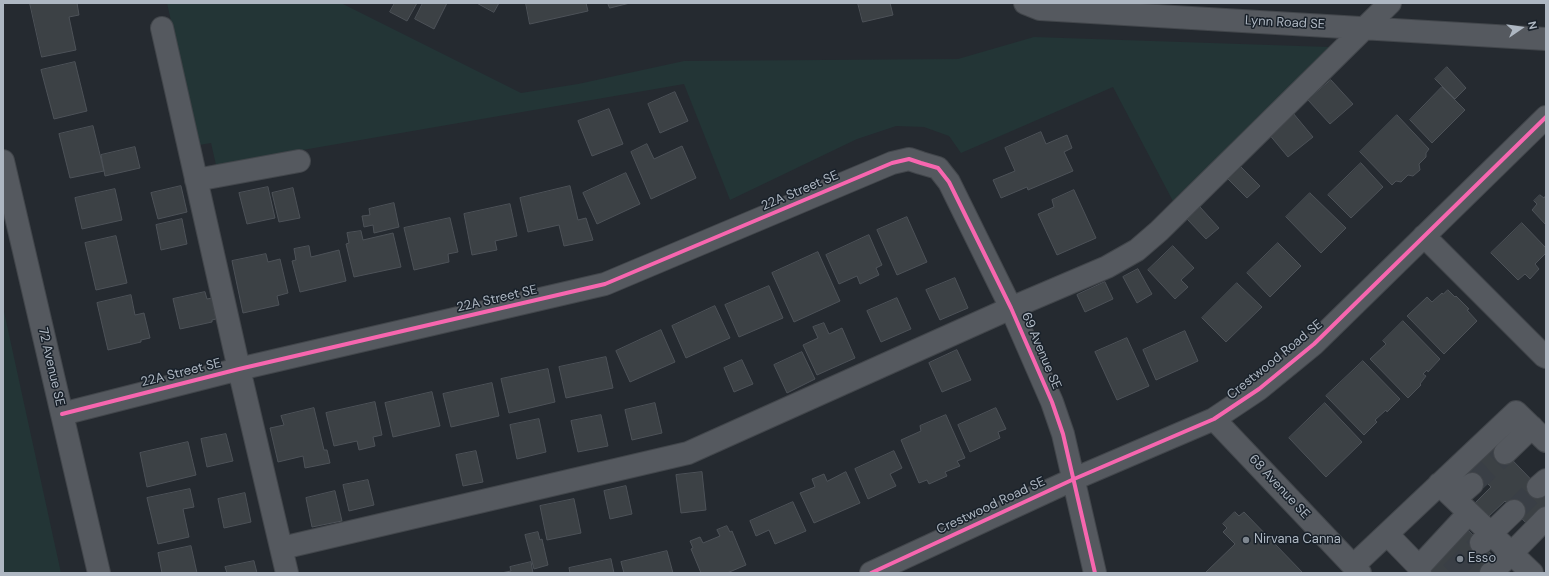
<!DOCTYPE html>
<html>
<head>
<meta charset="utf-8">
<style>
	body { margin:0 }
	#map { position:relative; width:1549px; height:576px; overflow:hidden; background:#252a30; font-family:"DM Sans",sans-serif }
	canvas { display:block }
	.frame { position:absolute; inset:0; border:4px solid #aeb7c2; pointer-events:none }
	.north { position:absolute; left:1501px; top:8px; width:40px; height:40px; -webkit-text-stroke:3px #19212a; paint-order:stroke; rotate:77deg; font-size:11px; font-weight:700; line-height:16px; text-align:center; color:#aeb7c2 }
	.north::after { content:''; display:block; margin:auto; width:14px; height:18px; background:#aeb7c2; clip-path:polygon(50% 0,100% 100%,50% 72%,0 100%) }
</style>
</head>
<body>
<div id="map">
<canvas width="1549" height="576"></canvas>
<div class="frame"></div>
<div class="north">N</div>
</div>
<script>
const g = document.querySelector('canvas').getContext('2d');
g.lineJoin = 'round';
function fill(path, color) { g.fillStyle = color; g.fill(path, 'evenodd'); }
function stroke(path, color, width, dash) { g.strokeStyle = color; g.lineWidth = width; g.lineCap = dash ? 'butt' : 'round'; g.setLineDash(dash || []); g.stroke(path); }
function write(font, color, halo, rows, align = 'center') {
  g.font = font + ' "DM Sans",sans-serif'; g.lineWidth = 3; g.setLineDash([]); g.textBaseline = 'middle'; g.strokeStyle = halo; g.fillStyle = color; for (const [text, x, y, turn = 0] of rows) {
    g.save(); g.translate(x, y); g.rotate((+turn || 0) * Math.PI / 180); g.textAlign = isNaN(turn) ? turn : align; if (halo) g.strokeText(text, 0, 0); g.fillText(text, 0, 0); g.restore();
  }
}
const green = new Path2D(`
	M 167,3 L 341,3 L 521,93 L 578,84 L 684,61 L 958,59 L 1034,37 L 1329,47 L 1175,205 L 1113,87 L 961,153 L 949,136 L 924,127 L 896,126 L 857,139 L 730,200 L 684,84 L 216,165 L 211,143 L 199,145 Z
	M 3,307 L 61,573 L 3,573 Z`);
const building = new Path2D(`
	M 30,3 L 77,3 L 79,15 L 69,17 L 76,50 L 42,57 Z
	M 395,3 L 417,3 L 407,21 L 390,12 Z
	M 423,3 L 447,3 L 434,29 L 415,19 Z
	M 477,3 L 499,3 L 494,12 Z
	M 526,3 L 586,3 L 588,11 L 530,24 Z
	M 608,3 L 630,3 L 610,8 Z
	M 858,3 L 890,3 L 893,15 L 863,22 Z
	M 75,62 L 87,111 L 54,119 L 41,70 Z
	M 1447,67 L 1466,88 L 1455,99 L 1435,79 Z
	M 1331,80 L 1353,104 L 1330,124 L 1308,100 Z
	M 1442,87 L 1465,110 L 1432,143 L 1410,120 Z
	M 675,92 L 688,121 L 660,133 L 648,104 Z
	M 609,109 L 623,144 L 592,156 L 578,121 Z
	M 1293,113 L 1313,137 L 1288,157 L 1268,133 Z
	M 1397,115 L 1429,149 L 1426,153 L 1426,157 L 1419,164 L 1420,170 L 1413,176 L 1408,175 L 1401,182 L 1396,181 L 1392,185 L 1360,152 Z
	M 93,126 L 104,171 L 70,178 L 59,134 Z
	M 1041,132 L 1046,144 L 1067,135 L 1072,148 L 1064,152 L 1073,171 L 1028,190 L 1027,187 L 1001,198 L 993,180 L 1015,171 L 1005,148 Z
	M 647,144 L 654,159 L 682,146 L 696,178 L 651,199 L 631,152 Z
	M 135,147 L 140,168 L 105,176 L 101,155 Z
	M 1361,163 L 1383,187 L 1351,218 L 1328,195 Z
	M 1241,167 L 1260,186 L 1247,198 L 1228,179 Z
	M 626,173 L 640,204 L 597,224 L 583,193 Z
	M 181,186 L 187,212 L 158,219 L 151,193 Z
	M 570,186 L 578,220 L 586,218 L 593,240 L 564,246 L 559,225 L 528,232 L 520,198 Z
	M 268,187 L 275,218 L 247,224 L 239,193 Z
	M 293,188 L 300,218 L 279,222 L 272,193 Z
	M 115,189 L 122,220 L 82,229 L 75,198 Z
	M 1074,190 L 1096,238 L 1057,255 L 1038,214 L 1054,207 L 1052,200 Z
	M 1310,193 L 1346,228 L 1321,253 L 1286,217 Z
	M 1540,195 L 1544,198 L 1546,195 L 1546,225 L 1532,210 L 1537,204 L 1534,201 Z
	M 394,203 L 399,227 L 374,233 L 373,225 L 364,227 L 362,216 L 370,215 L 369,209 Z
	M 510,204 L 517,236 L 495,241 L 497,250 L 472,255 L 464,214 Z
	M 1200,207 L 1219,228 L 1206,239 L 1187,219 Z
	M 907,217 L 927,262 L 897,275 L 877,230 Z
	M 450,218 L 458,252 L 448,254 L 449,262 L 414,270 L 404,228 Z
	M 182,219 L 187,244 L 161,250 L 156,225 Z
	M 1522,223 L 1546,248 L 1546,253 L 1535,264 L 1539,269 L 1530,279 L 1525,274 L 1518,280 L 1491,253 Z
	M 361,231 L 363,240 L 393,233 L 401,267 L 354,277 L 346,244 L 349,243 L 347,233 Z
	M 869,235 L 882,265 L 876,268 L 879,275 L 860,284 L 857,276 L 839,284 L 826,255 Z
	M 116,236 L 127,283 L 96,290 L 85,243 Z
	M 1278,243 L 1301,266 L 1270,297 L 1247,273 Z
	M 309,246 L 311,257 L 339,250 L 346,281 L 300,292 L 292,261 L 296,260 L 294,249 Z
	M 1173,246 L 1194,268 L 1181,280 L 1188,287 L 1175,299 L 1148,270 Z
	M 818,252 L 840,301 L 794,322 L 772,273 Z
	M 266,254 L 268,262 L 280,259 L 288,293 L 277,296 L 279,305 L 243,313 L 232,261 Z
	M 1138,269 L 1152,294 L 1137,303 L 1123,277 Z
	M 955,278 L 968,308 L 940,320 L 926,290 Z
	M 1105,282 L 1113,299 L 1085,312 L 1077,295 Z
	M 1237,283 L 1262,307 L 1226,342 L 1202,318 Z
	M 769,286 L 783,318 L 739,337 L 725,305 Z
	M 1448,290 L 1455,297 L 1456,296 L 1469,309 L 1467,310 L 1477,321 L 1444,354 L 1407,316 L 1427,297 L 1432,302 L 1442,293 L 1443,294 Z
	M 205,292 L 207,299 L 212,298 L 216,319 L 212,320 L 212,322 L 180,329 L 173,299 Z
	M 131,295 L 135,315 L 144,313 L 150,338 L 141,340 L 141,342 L 108,350 L 97,303 Z
	M 897,298 L 911,329 L 881,342 L 867,311 Z
	M 715,306 L 730,338 L 686,358 L 672,326 Z
	M 1403,321 L 1440,359 L 1428,372 L 1427,370 L 1423,374 L 1426,376 L 1420,384 L 1421,385 L 1408,398 L 1370,359 L 1386,344 L 1383,341 Z
	M 824,323 L 829,334 L 842,328 L 855,358 L 817,375 L 803,345 L 818,338 L 813,327 Z
	M 661,330 L 675,362 L 630,382 L 616,351 Z
	M 1185,331 L 1198,361 L 1156,380 L 1143,350 Z
	M 1127,338 L 1149,386 L 1117,400 L 1095,352 Z
	M 957,350 L 971,380 L 942,392 L 929,363 Z
	M 802,352 L 815,379 L 787,393 L 774,365 Z
	M 606,357 L 613,388 L 566,398 L 559,367 Z
	M 742,360 L 753,384 L 734,392 L 724,368 Z
	M 1363,361 L 1400,399 L 1387,412 L 1386,410 L 1375,420 L 1377,422 L 1364,435 L 1326,396 Z
	M 548,369 L 555,402 L 509,413 L 501,379 Z
	M 492,383 L 499,416 L 451,427 L 443,394 Z
	M 432,392 L 440,426 L 393,437 L 385,403 Z
	M 375,402 L 382,435 L 373,437 L 375,446 L 359,450 L 357,441 L 334,446 L 326,413 Z
	M 655,403 L 662,433 L 632,440 L 625,410 Z
	M 1325,403 L 1362,442 L 1326,477 L 1289,438 Z
	M 314,408 L 324,450 L 327,450 L 330,463 L 305,468 L 303,456 L 278,462 L 270,428 L 284,425 L 281,416 Z
	M 996,408 L 1006,429 L 998,432 L 1000,438 L 970,452 L 958,425 Z
	M 601,415 L 608,446 L 578,452 L 571,421 Z
	M 946,415 L 965,458 L 957,461 L 960,466 L 945,472 L 947,476 L 929,484 L 927,480 L 919,483 L 901,440 L 921,431 L 920,426 Z
	M 539,419 L 546,452 L 517,459 L 510,425 Z
	M 226,434 L 233,461 L 207,467 L 201,439 Z
	M 1494,441 L 1546,495 L 1546,505 L 1527,524 L 1505,501 L 1488,517 L 1475,503 L 1491,487 L 1482,478 L 1473,486 L 1461,473 Z
	M 188,442 L 196,475 L 147,487 L 140,453 Z
	M 476,451 L 483,482 L 463,486 L 456,455 Z
	M 894,451 L 902,468 L 890,474 L 896,486 L 868,499 L 855,469 Z
	M 702,472 L 706,510 L 681,513 L 676,475 Z
	M 846,472 L 860,503 L 814,523 L 800,493 L 815,487 L 812,479 L 824,474 L 827,481 Z
	M 368,480 L 374,505 L 349,511 L 343,485 Z
	M 626,486 L 632,514 L 610,519 L 604,491 Z
	M 190,489 L 194,507 L 183,509 L 189,537 L 158,544 L 147,498 Z
	M 335,491 L 342,521 L 312,527 L 306,498 Z
	M 245,493 L 251,522 L 224,528 L 218,499 Z
	M 574,499 L 581,533 L 547,540 L 540,506 Z
	M 793,502 L 806,531 L 775,544 L 769,530 L 756,536 L 750,521 Z
	M 1235,512 L 1239,516 L 1244,512 L 1303,573 L 1205,573 L 1235,544 L 1223,532 L 1227,528 L 1223,524 Z
	M 727,526 L 730,532 L 732,531 L 746,565 L 727,573 L 701,573 L 691,549 L 693,548 L 690,541 L 700,537 L 703,543 L 720,536 L 717,530 Z
	M 1466,528 L 1497,560 L 1484,573 L 1431,573 L 1425,567 Z
	M 538,532 L 540,540 L 542,539 L 548,565 L 534,569 L 525,535 Z
	M 191,546 L 197,573 L 162,573 L 158,553 Z
	M 667,551 L 673,573 L 624,573 L 621,562 Z
	M 611,559 L 614,573 L 570,573 L 569,568 Z
	M 254,561 L 257,573 L 227,573 L 225,567 Z
	M 531,562 L 533,573 L 501,573 L 511,571 L 510,567 Z`);
const minorTunnel = new Path2D(`
	M 1472,484 L 1505,453
	M 1514,511 L 1538,487
	M 1451,573 L 1481,543`);
const minor = new Path2D(`
	M 1025,3 L 1040,9 L 1546,39
	M 162,28 L 239,369 L 287,573
	M 3,161 L 99,573
	M 196,180 L 299,161
	M 1424,236 L 1544,356 L 1546,357
	M 62,414 L 239,369 L 605,284 L 892,163 L 909,159 L 921,163 L 938,168 L 949,182 L 1011,308 L 1052,402 L 1063,434 L 1095,573
	M 1214,419 L 1360,573
	M 1505,453 L 1532,427
	M 1439,484 L 1532,573
	M 1538,487 L 1546,480
	M 1455,499 L 1472,484
	M 1387,534 L 1419,567
	M 1481,543 L 1514,511
	M 282,548 L 688,453 L 1011,308 L 1107,267 L 1137,250 L 1159,231 L 1390,3
	M 1353,566 L 1516,412 L 1546,441
	M 871,573 L 1074,479 L 1214,419 L 1259,389 L 1314,344 L 1546,117
	M 1420,573 L 1419,567 L 1469,513
	M 1491,573 L 1512,553 L 1546,518`);
const cycleway = new Path2D(`
	M 62,414 L 239,369 L 605,284 L 892,163 L 909,159 L 921,163 L 938,168 L 949,182 L 1011,308 L 1052,402 L 1063,434 L 1095,573
	M 871,573 L 1074,479 L 1214,419 L 1259,389 L 1314,344 L 1546,117`);
const markers = [
	[1246,540,4,"#7e868f"],
	[1460,559,4,"#7e868f"]
];
const streetNames = [
	["Lynn Road SE",1285,23,3],
	["22A Street SE",800,191,-23],
	["22A Street SE",497,299,-13],
	["69 Avenue SE",1041,351,67],
	["Crestwood Road SE",1275,360,-39],
	["72 Avenue SE",51,367,77],
	["22A Street SE",181,373,-14],
	["68 Avenue SE",1279,487,47],
	["Crestwood Road SE",991,506,-25]
];
const poiNames = [
	["Nirvana Canna",1254,540],
	["Esso",1468,559]
];
fill(green, '#233536');
fill(building, '#3c4145');
stroke(building, '#4d5258', 1);
stroke(minorTunnel, '#3a3f46', 22, [22, 11]);
stroke(minor, '#42464b', 24);
stroke(minor, '#55595f', 22);
stroke(cycleway, '#f766af', 4);
for (const [x, y, r, color] of markers) { const dot = new Path2D(); dot.arc(x, y, r, 0, 2 * Math.PI); g.fillStyle = color; g.fill(dot); stroke(dot, '#19212a', 1.5); }
write('13px', '#aeb7c2', '#19212a', streetNames);
write('13px', '#aeb7c2', '#19212a', poiNames, 'left');
</script>
</body>
</html>
